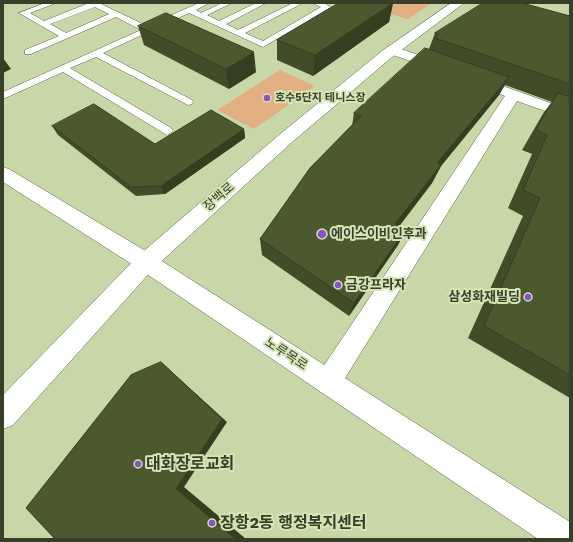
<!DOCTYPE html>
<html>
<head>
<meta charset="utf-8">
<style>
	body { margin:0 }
	#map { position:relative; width:573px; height:542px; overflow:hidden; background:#c8d7a8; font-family:"Work Sans",sans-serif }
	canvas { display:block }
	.frame { position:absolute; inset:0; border:4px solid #373e2a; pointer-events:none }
</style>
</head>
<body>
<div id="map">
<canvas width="573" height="542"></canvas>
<div class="frame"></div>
</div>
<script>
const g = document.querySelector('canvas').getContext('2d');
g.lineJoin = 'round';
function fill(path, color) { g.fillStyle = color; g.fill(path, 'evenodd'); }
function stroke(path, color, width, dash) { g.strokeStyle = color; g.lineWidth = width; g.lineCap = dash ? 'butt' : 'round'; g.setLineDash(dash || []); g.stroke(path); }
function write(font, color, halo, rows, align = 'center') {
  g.font = font + ' "Work Sans","Noto Sans KR",sans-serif'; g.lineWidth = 4; g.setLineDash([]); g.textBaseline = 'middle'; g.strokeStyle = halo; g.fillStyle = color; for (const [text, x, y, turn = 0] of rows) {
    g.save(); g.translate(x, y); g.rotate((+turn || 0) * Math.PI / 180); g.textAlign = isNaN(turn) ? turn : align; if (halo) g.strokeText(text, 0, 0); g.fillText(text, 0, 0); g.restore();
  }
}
const green = new Path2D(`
	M 391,3 L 432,3 L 408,19 L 380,11 Z
	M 280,70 L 315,86 L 254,129 L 217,110 Z`);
const service = new Path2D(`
	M 45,3 L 56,3 L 30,13 L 44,21 L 89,3 L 99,3 L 147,26 L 199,3 L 209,3 L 196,10 L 201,13 L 222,3 L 232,3 L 207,15 L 219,21 L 256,3 L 266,3 L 226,24 L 238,30 L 293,3 L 303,3 L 245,33 L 263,41 L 321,7 L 312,3 L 323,3 L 331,7 L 263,47 L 189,13 L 103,53 L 192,100 L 193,102 L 192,104 L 188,105 L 96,57 L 70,68 L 171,128 L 173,131 L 167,135 L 63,72 L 3,99 L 3,92 L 141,30 L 116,17 L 31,54 L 25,54 L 25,50 L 59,36 L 19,13 ZM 95,7 L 109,14 L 66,33 L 50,24 Z`);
const minor = new Path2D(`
	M 392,46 L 448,65 L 450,68 L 448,71 L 443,72 L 387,53 L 385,50 L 387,47 Z
	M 500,85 L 570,110 L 570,120 L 517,101 L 337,391 L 328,395 L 319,391 L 315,382 L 319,373 L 505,96 L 495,92 L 493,89 L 495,86 Z`);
const tertiary = new Path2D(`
	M 451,3 L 464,3 L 392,57 L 291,143 L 154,268 L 13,425 L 3,429 L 3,395 L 138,256 L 279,135 L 382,51 Z`);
const secondary = new Path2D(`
	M 3,167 L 9,169 L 154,256 L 570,522 L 570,539 L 538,539 L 138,268 L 3,182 Z`);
const wall = new Path2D(`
	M 339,3 L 393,3 L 389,22 L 313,76 L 277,60 L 277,40 Z
	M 570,16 L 570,398 L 468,338 L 523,216 L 508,208 L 532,154 L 522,150 L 544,112 L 552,102 L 505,85 L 499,95 L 441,166 L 432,183 L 399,226 L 406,229 L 398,245 L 349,316 L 262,255 L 260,239 L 352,126 L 354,113 L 429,49 L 435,33 Z
	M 138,26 L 256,72 L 229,89 L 144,45 Z
	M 52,126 L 155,144 L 244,129 L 245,138 L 165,194 L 136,196 L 58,135 Z`);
const shadedWall = new Path2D(`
	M 393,3 L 389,22 L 313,76 L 315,55 Z
	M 254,52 L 256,72 L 229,89 L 226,69 Z
	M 3,58 L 11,69 L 3,73 Z
	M 509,77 L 499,95 L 441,166 L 432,183 L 388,241 L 395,224 L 437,163 Z
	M 244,129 L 245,138 L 165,194 L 161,186 Z
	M 406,229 L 398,245 L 349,316 L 354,303 Z
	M 161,362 L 227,422 L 184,487 L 246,539 L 235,539 L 176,489 Z`);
const building = new Path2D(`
	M 339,3 L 393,3 L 315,55 L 277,40 Z
	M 483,3 L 522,3 L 570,16 L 570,84 L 435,38 L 439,34 L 435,33 Z
	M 166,13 L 254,52 L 226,69 L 138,26 Z
	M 425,48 L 509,77 L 437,163 L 441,165 L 395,224 L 406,229 L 354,303 L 260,239 L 310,168 L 361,116 L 354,113 Z
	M 558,93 L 570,97 L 570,375 L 484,326 L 540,198 L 523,190 L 547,135 L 536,130 Z
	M 94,104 L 155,144 L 211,110 L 244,129 L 161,186 L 131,187 L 52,126 Z
	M 161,362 L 222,419 L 176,489 L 235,539 L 55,539 L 26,508 L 131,375 Z`);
const markers = [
	[267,98,4,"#8950c7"],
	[322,234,5,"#8950c7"],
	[338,285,4,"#8950c7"],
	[528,297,4,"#8950c7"],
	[138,464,4,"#8950c7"],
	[212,523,4,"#8950c7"]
];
const farPoinames = [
	["호수5단지 테니스장",275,98]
];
const streetNames = [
	["장백로",219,197,-41],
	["노루목로",286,354,33]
];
const poiNames = [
	["에이스이비인후과",331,234],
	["금강프라자",346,285],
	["삼성화재빌딩",520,297,"right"]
];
const nearPoinames = [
	["대화장로교회",146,464],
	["장항2동 행정복지센터",220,523]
];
fill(green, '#e2af81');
stroke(service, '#59663b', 1);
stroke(minor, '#59663b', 1);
stroke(tertiary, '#59663b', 1);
stroke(secondary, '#59663b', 1);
fill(service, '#fff');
fill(minor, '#fff');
fill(tertiary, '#fff');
fill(secondary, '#fff');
fill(wall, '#414d28');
fill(shadedWall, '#353e21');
fill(building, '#4c592f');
stroke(building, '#353e21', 1);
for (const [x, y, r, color] of markers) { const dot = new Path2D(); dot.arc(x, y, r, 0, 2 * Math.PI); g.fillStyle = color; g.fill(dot); stroke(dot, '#d4e5b5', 1.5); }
write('bold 11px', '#373e2a', '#d4e5b5', farPoinames, 'left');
write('13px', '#373e2a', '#d4e5b5', streetNames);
write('bold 13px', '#373e2a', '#d4e5b5', poiNames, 'left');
write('bold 16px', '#373e2a', '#d4e5b5', nearPoinames, 'left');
</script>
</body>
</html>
